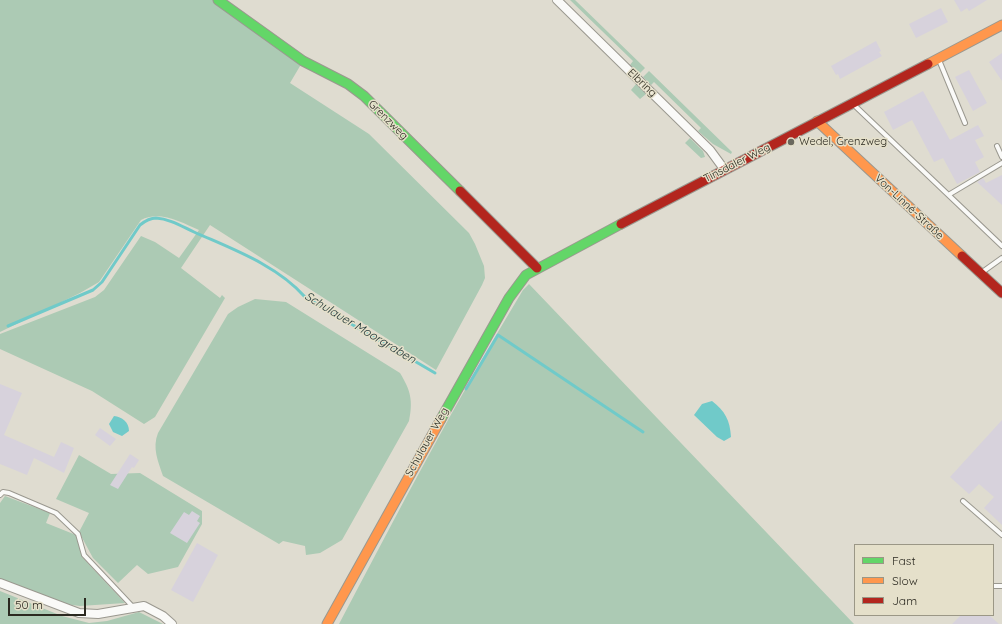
<!DOCTYPE html>
<html>
<head>
<meta charset="utf-8">
<style>
	body { margin:0 }
	#map { position:relative; width:1002px; height:624px; overflow:hidden; background:#dfdcd0; font-family:Quicksand,sans-serif }
	canvas { display:block }
	.legend { position:absolute; left:854px; top:544px; width:140px; height:72px; box-sizing:border-box; background:#e5e0ca; border:1px solid #9b9786; margin:0; padding:5px 7px; list-style:none; font-size:12px; color:#2b2920 }
	.legend li { display:flex; align-items:center; gap:8px; height:20px }
	.legend b { width:20px; border:1px solid #9b9786 }
	.scale { position:absolute; left:8px; top:598px; width:78px; height:18px; box-sizing:border-box; border:2px solid #2b2920; border-top:0; padding-left:5px; font-size:12px; line-height:14px; white-space:nowrap; color:#2b2920; -webkit-text-stroke:3px #e5e0ca; paint-order:stroke }
</style>
</head>
<body>
<div id="map">
<canvas width="1002" height="624"></canvas>
<ul class="legend">
<li><b style="height:5px;background:#63d668"></b>Fast</li>
<li><b style="height:5px;background:#ff974d"></b>Slow</li>
<li><b style="height:5px;background:#b3261e"></b>Jam</li>
</ul>
<div class="scale">50 m</div>
</div>
<script>
const g = document.querySelector('canvas').getContext('2d');
g.lineJoin = 'round';
function fill(path, color) { g.fillStyle = color; g.fill(path, 'evenodd'); }
function stroke(path, color, width, dash) { g.strokeStyle = color; g.lineWidth = width; g.lineCap = dash ? 'butt' : 'round'; g.setLineDash(dash || []); g.stroke(path); }
function write(font, color, halo, rows, align = 'center') {
  g.font = font + ' Quicksand,sans-serif'; g.lineWidth = 3; g.setLineDash([]); g.textBaseline = 'middle'; g.strokeStyle = halo; g.fillStyle = color; for (const [text, x, y, turn = 0] of rows) {
    g.save(); g.translate(x, y); g.rotate((+turn || 0) * Math.PI / 180); g.textAlign = isNaN(turn) ? turn : align; if (halo) g.strokeText(text, 0, 0); g.fillText(text, 0, 0); g.restore();
  }
}
const green = new Path2D(`
	M 0,0 L 218,0 L 303,61 L 290,83 L 369,134 L 469,233 L 475,244 L 484,266 L 485,278 L 482,285 L 436,370 L 210,225 L 181,268 L 220,298 L 222,295 L 225,298 L 155,417 L 144,424 L 92,391 L 0,349 L 0,334 L 95,297 L 104,290 L 141,236 L 155,242 L 179,258 L 199,230 C 181,222 159,210 141,220 L 99,282 L 80,293 L 0,332 Z
	M 570,0 L 575,0 L 645,68 L 640,73 L 630,65 L 633,61 Z
	M 649,71 L 732,152 L 731,154 L 713,144 L 698,131 L 701,128 L 654,82 L 651,85 L 643,77 Z
	M 636,84 L 646,94 L 640,99 L 631,90 Z
	M 690,138 L 703,151 L 705,157 L 701,158 L 685,143 Z
	M 529,284 L 854,624 L 339,624 C 398,512 457,399 523,290 Z
	M 255,299 L 286,302 L 400,373 C 411,391 413,401 409,421 L 342,540 L 320,553 L 306,555 L 305,546 L 283,541 L 279,544 L 163,476 C 158,461 152,448 158,433 L 228,314 L 238,307 Z
	M 79,455 L 111,474 L 140,473 L 202,511 L 202,524 L 178,567 L 148,574 L 137,565 L 118,583 L 93,558 L 79,532 L 89,513 L 56,499 Z
	M 5,496 L 50,513 L 46,523 L 76,535 L 82,557 L 125,603 L 80,606 L 65,604 L 0,580 L 0,503 Z
	M 0,591 L 62,616 L 89,623 L 107,621 L 139,612 L 163,624 L 0,624 Z`);
const water = new Path2D(`
	M 712,401 C 725,411 730,420 731,437 L 724,441 L 717,437 L 694,415 L 702,404 Z
	M 114,416 C 122,417 129,422 129,431 L 122,436 L 113,432 L 109,424 Z`);
const stream = new Path2D(`
	M 8,326 L 93,290 L 102,282 L 140,225 C 145,221 150,218 156,218 C 170,219 181,226 194,232 C 232,249 277,265 305,297 L 435,373
	M 466,389 L 498,335 L 643,432`);
const building = new Path2D(`
	M 954,0 L 987,0 L 969,11 L 967,8 L 961,12 Z
	M 941,8 L 948,22 L 916,38 L 909,24 Z
	M 876,41 L 881,51 L 879,52 L 882,56 L 840,79 L 838,74 L 836,75 L 831,66 Z
	M 1002,53 L 1002,81 L 989,62 Z
	M 969,70 L 987,103 L 973,111 L 955,77 Z
	M 923,91 L 950,140 L 978,125 L 984,136 L 975,140 L 984,157 L 975,162 L 980,172 L 957,184 L 943,158 L 934,162 L 912,120 L 893,130 L 884,112 Z
	M 1002,175 L 1002,205 L 977,182 L 983,178 L 986,183 Z
	M 0,384 L 22,393 L 4,435 L 54,457 L 61,442 L 74,448 L 64,473 L 34,458 L 27,475 L 0,464 Z
	M 1002,420 L 1002,525 L 984,508 L 994,497 L 979,484 L 969,494 L 950,477 Z
	M 100,428 L 116,439 L 110,446 L 95,435 Z
	M 130,454 L 139,460 L 134,468 L 132,467 L 118,489 L 110,485 Z
	M 192,511 L 200,516 L 197,521 L 200,523 L 187,543 L 170,533 L 184,512 L 189,515 Z
	M 197,543 L 218,555 L 193,602 L 171,590 Z
	M 961,615 L 989,615 L 999,624 L 952,624 Z`);
const lane = new Path2D(`
	M 939,60 L 965,123
	M 853,104 L 1002,246
	M 997,146 L 1002,157
	M 950,194 L 1002,163
	M 981,273 L 1002,258
	M 0,495 L 3,492 L 9,493 L 56,513 L 78,534 L 84,555 L 133,607
	M 963,501 L 1002,535
	M 993,586 L 1002,586`);
const street = new Path2D(`
	M 557,0 L 710,150 L 724,169
	M 0,583 L 79,613 L 98,614 L 144,606 L 163,616 L 172,624`);
const fast = new Path2D(`
	M 218,0 L 303,61 L 348,84 L 364,96 L 460,191
	M 441,419 L 509,298 L 526,275 L 621,224`);
const slow = new Path2D(`
	M 928,64 L 1002,25
	M 817,121 L 962,256
	M 327,624 L 441,419`);
const jam = new Path2D(`
	M 460,191 L 537,268
	M 621,224 L 928,64
	M 962,256 L 1002,293`);
const markers = [
	[791,142,4,"#6a685e"]
];
const streetNames = [
	["Elbring",642,83,44],
	["Grenzweg",388,120,45],
	["Tinsdaler Weg",737,163,-27],
	["Von-Linné-Straße",909,207,43],
	["Schulauer Weg",427,442,-61]
];
const poiNames = [
	["Wedel, Grenzweg",799,142]
];
const waterNames = [
	["Schulauer Moorgraben",360,328,31]
];
fill(green, '#accab4');
fill(water, '#70cac9');
stroke(stream, '#70cac9', 3);
fill(building, '#d7d2dc');
stroke(lane, '#9a988f', 6);
stroke(street, '#9a988f', 10);
stroke(fast, '#9a988f', 11);
stroke(slow, '#9a988f', 11);
stroke(jam, '#9a988f', 11);
stroke(lane, '#fafaf8', 4);
stroke(street, '#fafaf8', 8);
stroke(fast, '#63d668', 9);
stroke(slow, '#ff974d', 9);
stroke(jam, '#b3261e', 9);
for (const [x, y, r, color] of markers) { const dot = new Path2D(); dot.arc(x, y, r, 0, 2 * Math.PI); g.fillStyle = color; g.fill(dot); stroke(dot, '#e5e0ca', 1.5); }
write('11px', '#2b2920', '#e5e0ca', streetNames);
write('11px', '#2b2920', '#e5e0ca', poiNames, 'left');
write('italic 12px', '#1e3435', '#e5e0ca', waterNames);
</script>
</body>
</html>
